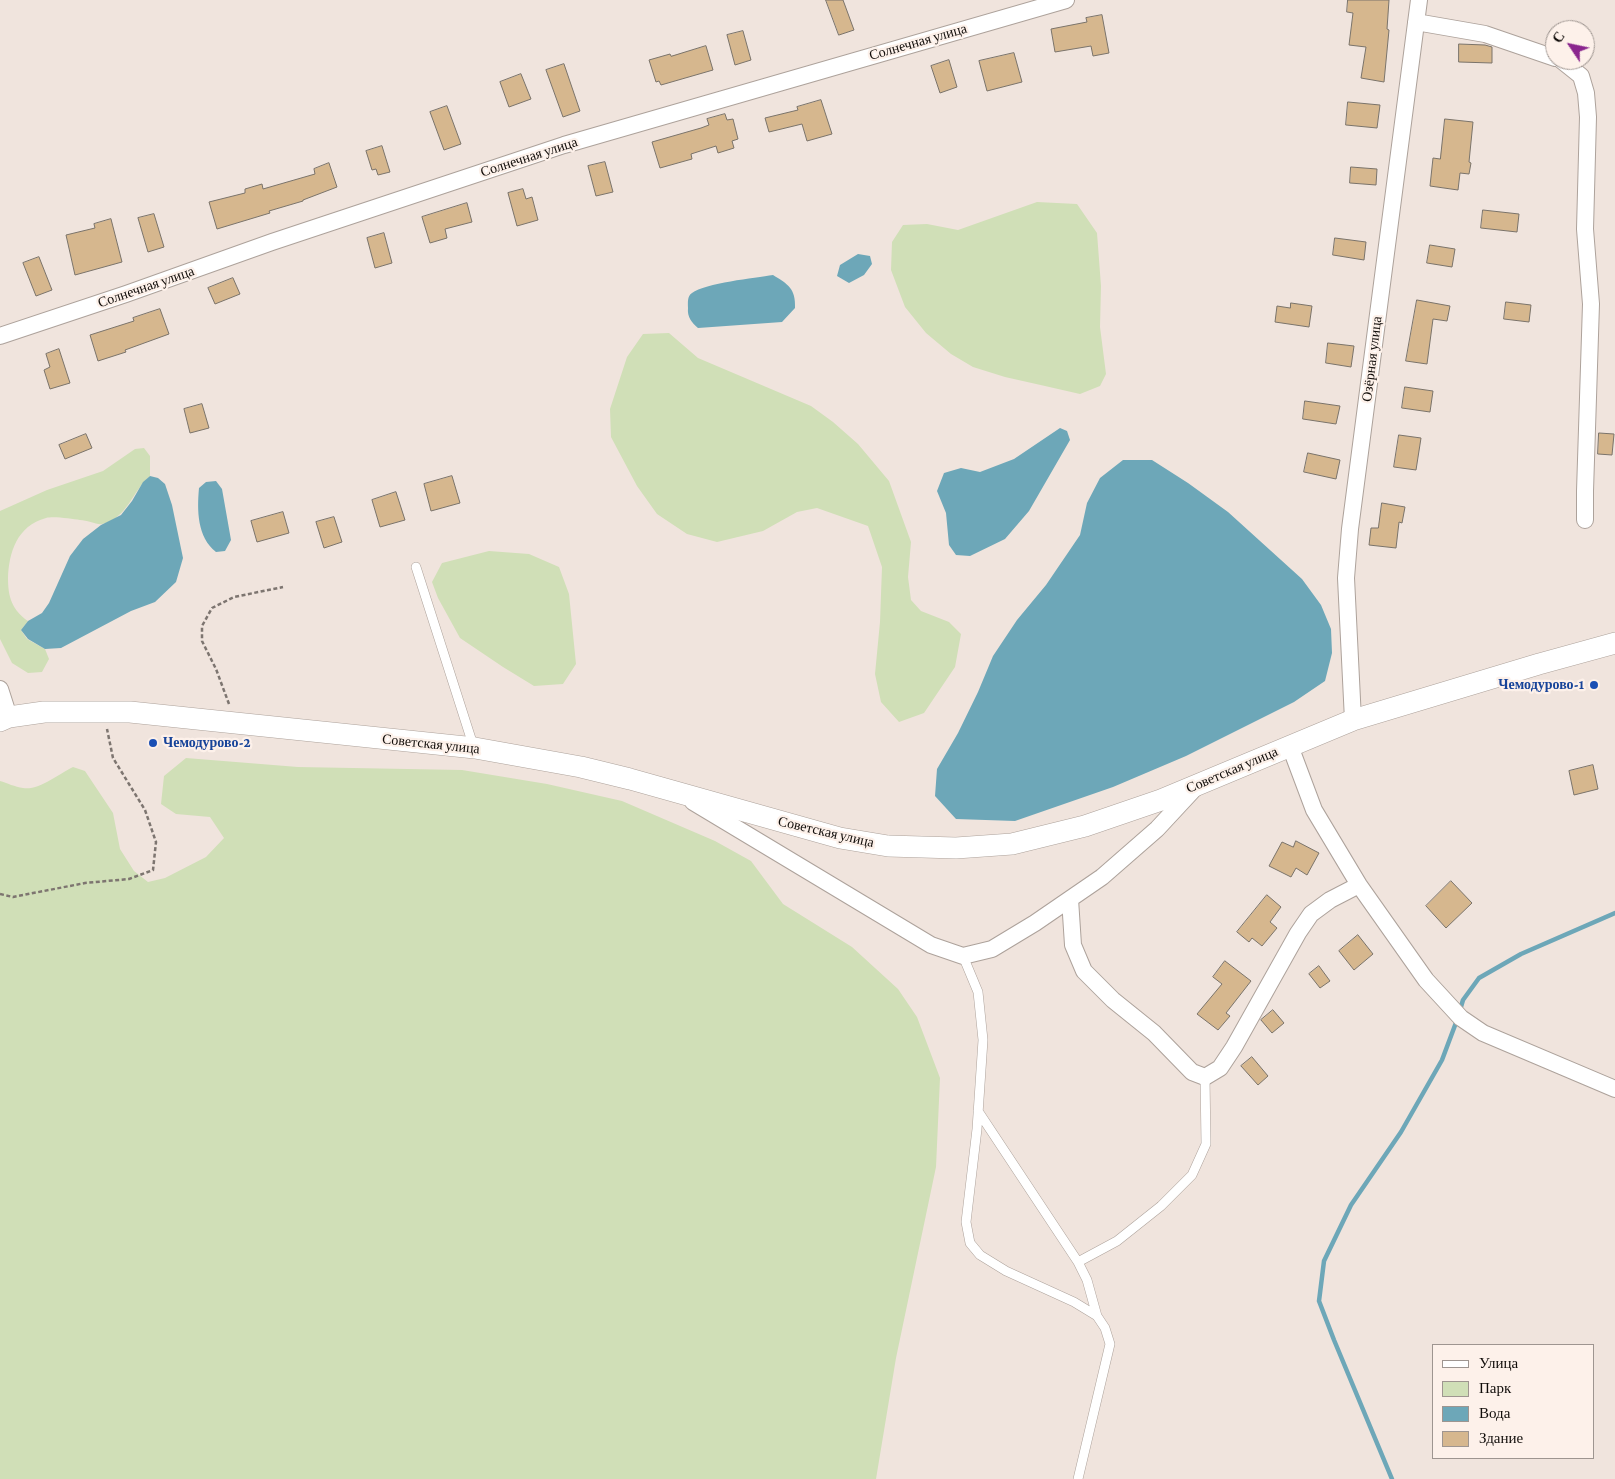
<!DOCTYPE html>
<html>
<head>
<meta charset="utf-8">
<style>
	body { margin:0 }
	#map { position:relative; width:1615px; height:1479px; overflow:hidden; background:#f0e4dd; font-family:"Crimson Pro",serif }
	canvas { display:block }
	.legend { position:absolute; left:1432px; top:1344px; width:162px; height:115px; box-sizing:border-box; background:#fdf1ea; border:1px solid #9e9590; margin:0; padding:6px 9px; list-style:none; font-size:15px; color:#100c09 }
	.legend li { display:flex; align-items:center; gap:10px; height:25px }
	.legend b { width:25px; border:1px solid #9e9590 }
	.north { position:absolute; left:1545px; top:20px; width:50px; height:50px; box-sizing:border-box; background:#fdf1ea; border:1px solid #9e9590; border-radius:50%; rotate:304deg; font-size:14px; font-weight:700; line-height:20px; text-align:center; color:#100c09 }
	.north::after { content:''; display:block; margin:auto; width:18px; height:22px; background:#8a268e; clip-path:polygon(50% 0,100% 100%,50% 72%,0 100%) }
</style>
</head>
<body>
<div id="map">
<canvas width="1615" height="1479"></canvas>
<ul class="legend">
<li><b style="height:6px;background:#fff"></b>Улица</li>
<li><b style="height:14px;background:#d0dfb7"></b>Парк</li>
<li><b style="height:14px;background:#6da7b8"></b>Вода</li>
<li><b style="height:14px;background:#d6b78e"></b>Здание</li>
</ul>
<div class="north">С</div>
</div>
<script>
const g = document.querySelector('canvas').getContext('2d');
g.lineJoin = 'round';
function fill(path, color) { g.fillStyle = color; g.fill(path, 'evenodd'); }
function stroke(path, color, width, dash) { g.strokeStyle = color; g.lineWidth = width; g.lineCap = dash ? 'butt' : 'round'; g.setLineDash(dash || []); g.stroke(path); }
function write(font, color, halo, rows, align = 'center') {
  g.font = font + ' "Crimson Pro",serif'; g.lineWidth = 4.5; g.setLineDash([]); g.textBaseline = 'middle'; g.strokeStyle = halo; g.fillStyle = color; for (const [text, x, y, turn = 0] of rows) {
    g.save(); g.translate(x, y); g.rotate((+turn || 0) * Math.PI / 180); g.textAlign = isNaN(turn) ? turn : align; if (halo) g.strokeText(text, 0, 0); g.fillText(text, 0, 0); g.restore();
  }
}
const green = new Path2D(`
	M 1037,202 L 1077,204 L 1097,233 L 1101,286 L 1100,327 L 1106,374 L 1100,386 L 1080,394 L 1045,386 L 1005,377 L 973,367 L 951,354 L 926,333 L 905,307 L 891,270 L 892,242 L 903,225 L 927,224 L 958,230 Z
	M 669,333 L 698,358 L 811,406 L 833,422 L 858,444 L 889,481 L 911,542 L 908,577 L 911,600 L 921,611 L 949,622 L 961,634 L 955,667 L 924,713 L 899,722 L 881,702 L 875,674 L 880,622 L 882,567 L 868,526 L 817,508 L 797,512 L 763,531 L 717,542 L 687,534 L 657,514 L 637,486 L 611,437 L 610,409 L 627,357 L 643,334 Z
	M 144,448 L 150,456 L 150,476 C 132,491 128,518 102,524 C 97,525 87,520 80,520 C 72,519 54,516 46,518 C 17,526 9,552 8,578 C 8,597 12,610 28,621 L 21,630 L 27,639 L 45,649 L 49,659 L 42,672 L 28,673 L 12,663 L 0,639 L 0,511 L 47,490 L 103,471 L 135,449 Z
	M 489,551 L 529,554 L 559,567 L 569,594 L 576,664 L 563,684 L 534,686 L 503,667 L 460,638 L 438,598 L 432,582 L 442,563 Z
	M 186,758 L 298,767 L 462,770 L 547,784 L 622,801 L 715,841 L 751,861 L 783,904 L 852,947 L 898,989 L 917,1017 L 940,1078 L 936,1167 L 896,1358 L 876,1479 L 0,1479 L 0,781 C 7,783 15,787 23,788 C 38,791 59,774 73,767 L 85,771 L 113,813 L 120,849 L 134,871 L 148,882 L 165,878 L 206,857 L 224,838 L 210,817 L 176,814 L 161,804 L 164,776 Z`);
const water = new Path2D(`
	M 858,254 L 870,256 L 872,264 L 864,275 L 849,283 L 837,276 L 840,265 Z
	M 773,275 C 788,284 796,289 795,308 L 782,322 L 698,328 C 692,323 687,317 688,308 C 688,303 687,296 692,293 C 705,283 755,278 773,275 Z
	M 1060,428 L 1067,431 L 1070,440 L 1029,511 L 1005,539 L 970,556 L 956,555 L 949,545 L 946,513 L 937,491 L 944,473 L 961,468 L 980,472 L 1014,459 Z
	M 1123,460 L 1152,460 L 1188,483 L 1228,512 L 1302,579 L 1321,605 L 1331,629 L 1332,653 L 1325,681 L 1294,702 L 1186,756 L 1113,787 L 1015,821 L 956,819 L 935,796 L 937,769 L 958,733 L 978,692 L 993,656 L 1017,620 L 1046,585 L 1080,535 L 1087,503 L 1100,478 Z
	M 150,476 L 158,478 L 165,484 L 172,505 L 183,558 L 176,582 L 155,602 L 131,611 L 61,648 L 45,649 L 28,639 L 21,630 L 28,621 L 42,613 L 49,603 L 70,556 L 83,539 L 101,525 L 121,515 L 132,501 L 143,482 Z
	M 216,481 L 222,489 L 231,540 L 225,551 L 216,552 C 197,537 197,510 199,488 L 206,482 Z`);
const stream = new Path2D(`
	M 1460,1010 L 1463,1000 L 1479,978 L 1521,954 L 1615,913
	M 1392,1479 L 1334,1340 L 1319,1301 L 1324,1261 L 1351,1205 L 1401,1132 L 1442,1060 L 1457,1020`);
const building = new Path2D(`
	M 826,0 L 843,0 L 854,30 L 839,35 Z
	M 1348,0 L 1389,0 L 1387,29 L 1389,30 L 1384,82 L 1361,78 L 1366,47 L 1349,45 L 1353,13 L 1347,12 Z
	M 1102,15 L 1109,53 L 1093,56 L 1091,46 L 1055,52 L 1051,29 L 1087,22 L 1086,18 Z
	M 743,31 L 751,60 L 735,65 L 727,35 Z
	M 1459,44 L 1485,45 L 1492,47 L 1492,63 L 1459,62 Z
	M 706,46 L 713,70 L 661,85 L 659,81 L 656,82 L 649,60 L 670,54 L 671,56 Z
	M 1014,53 L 1022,82 L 987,91 L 979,61 Z
	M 949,60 L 957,87 L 940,93 L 931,66 Z
	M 564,64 L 580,111 L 563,117 L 546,70 Z
	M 521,74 L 531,99 L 509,107 L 500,82 Z
	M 821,100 L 832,134 L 807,141 L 802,124 L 769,132 L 765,118 L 798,110 L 797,107 Z
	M 1348,102 L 1380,105 L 1377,128 L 1346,125 Z
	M 447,106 L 461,144 L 444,150 L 430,112 Z
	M 725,114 L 727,120 L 733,119 L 738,139 L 732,141 L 734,148 L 718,153 L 716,146 L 691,154 L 692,159 L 660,168 L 652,142 L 701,128 L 709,125 L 707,119 Z
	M 1445,119 L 1473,122 L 1469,162 L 1471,163 L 1469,174 L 1460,173 L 1458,190 L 1430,186 L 1433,158 L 1440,159 Z
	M 382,146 L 390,172 L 378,175 L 376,169 L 372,170 L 366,151 Z
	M 605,162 L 613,192 L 596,196 L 588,166 Z
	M 329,163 L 337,187 L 303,200 L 303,201 L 269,211 L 270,213 L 217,229 L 209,202 L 245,193 L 245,189 L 262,184 L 263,189 L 315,174 L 314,169 Z
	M 1351,167 L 1377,169 L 1376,185 L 1350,183 Z
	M 523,189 L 526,199 L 532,197 L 538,220 L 517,226 L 508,193 Z
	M 467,203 L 472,222 L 445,229 L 447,238 L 430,243 L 422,217 Z
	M 1483,210 L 1519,214 L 1517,232 L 1481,228 Z
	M 154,214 L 164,247 L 148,252 L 138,218 Z
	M 111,219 L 122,262 L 75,275 L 66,235 L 95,228 L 94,224 Z
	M 384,233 L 392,263 L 375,268 L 367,238 Z
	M 1335,238 L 1366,242 L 1364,260 L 1333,255 Z
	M 1430,245 L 1455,249 L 1452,267 L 1427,263 Z
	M 39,257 L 52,290 L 36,296 L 23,263 Z
	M 233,278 L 240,294 L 215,304 L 208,288 Z
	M 1417,300 L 1450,306 L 1447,321 L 1433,319 L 1427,364 L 1406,361 Z
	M 1506,302 L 1531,305 L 1529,322 L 1504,319 Z
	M 1291,303 L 1312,306 L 1309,327 L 1275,322 L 1277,306 L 1290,308 Z
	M 160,309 L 169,334 L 125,350 L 126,352 L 98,361 L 90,335 L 134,321 L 133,318 Z
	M 1328,343 L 1354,346 L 1351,367 L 1326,363 Z
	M 59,349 L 70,383 L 50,389 L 44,370 L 50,367 L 46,354 Z
	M 1405,387 L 1433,391 L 1430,412 L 1402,408 Z
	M 1305,401 L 1340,406 L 1336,424 L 1303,419 Z
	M 202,404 L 209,428 L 190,433 L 184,409 Z
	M 1599,433 L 1614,434 L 1612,455 L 1598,454 Z
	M 86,434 L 92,448 L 65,459 L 59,445 Z
	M 1399,435 L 1421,438 L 1416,470 L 1394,467 Z
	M 1308,453 L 1340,460 L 1336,479 L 1304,472 Z
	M 452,476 L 460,503 L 431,511 L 424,484 Z
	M 396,492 L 405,520 L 380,527 L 372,500 Z
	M 1382,503 L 1405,507 L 1402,523 L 1399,522 L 1396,548 L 1369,545 L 1371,528 L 1378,528 Z
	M 283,512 L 289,533 L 257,542 L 251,521 Z
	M 334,517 L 342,542 L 324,548 L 316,522 Z
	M 1593,765 L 1598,789 L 1574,795 L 1569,771 Z
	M 1296,841 L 1319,853 L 1307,875 L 1296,868 L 1291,877 L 1269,866 L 1282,842 L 1293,847 Z
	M 1451,881 L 1472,903 L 1446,928 L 1426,906 Z
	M 1267,895 L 1281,907 L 1270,922 L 1277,928 L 1262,946 L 1252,938 L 1249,942 L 1237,932 Z
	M 1358,935 L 1373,954 L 1354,970 L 1339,951 Z
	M 1225,961 L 1251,981 L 1226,1013 L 1230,1016 L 1218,1030 L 1197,1014 L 1222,984 L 1213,977 Z
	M 1319,966 L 1330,981 L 1320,988 L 1309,974 Z
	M 1273,1010 L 1284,1023 L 1272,1033 L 1261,1020 Z
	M 1252,1057 L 1268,1076 L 1258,1085 L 1241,1066 Z`);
const path = new Path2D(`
	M 229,704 L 216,669 L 202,641 L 202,626 L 212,608 L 234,597 L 283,587
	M 0,894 L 13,897 L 85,883 L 129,879 L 153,870 L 156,842 L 145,810 L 113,758 L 107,729`);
const service = new Path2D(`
	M 416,567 L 474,748
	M 963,956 L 978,992 L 983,1040 L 977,1129 L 966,1222 L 970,1243 L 980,1255 L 1006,1271 L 1074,1302 L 1097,1316 L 1105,1328 L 1110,1344 L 1078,1479
	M 978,1111 L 1078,1262 L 1087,1280 L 1097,1316
	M 1078,1262 L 1117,1241 L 1161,1206 L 1192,1175 L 1206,1144 L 1205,1077`);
const minor = new Path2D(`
	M 1416,22 L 1485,34 L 1555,58
	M 1561,60 L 1581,76 L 1586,93 L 1588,117 L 1585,229 L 1591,304 L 1585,491 L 1585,520
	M 0,336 L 126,294 L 272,242 L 564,145 L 1066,0
	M 0,689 L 9,717
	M 1353,720 L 1346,578 L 1350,529 L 1419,0
	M 1290,746 L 1314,810 L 1359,885 L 1426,980 L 1461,1018 L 1483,1033 L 1615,1089
	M 693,802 L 931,945 L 963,956 L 992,949 L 1035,923 L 1102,877 L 1157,829 L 1196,787
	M 1070,899 L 1073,945 L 1084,971 L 1113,1000 L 1154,1033 L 1192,1072 L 1205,1077 L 1220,1068 L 1234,1047 L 1298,933 L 1311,914 L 1330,900 L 1359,885`);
const tertiary = new Path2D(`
	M 0,721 L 9,717 L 44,712 L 130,712 L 475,748 L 581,767 L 630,779 L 840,838 L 888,846 L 956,848 L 1012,844 L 1085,826 L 1161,800 L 1353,720 L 1539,664 L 1615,643`);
const markers = [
	[1594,685,5,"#1a4fb4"],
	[153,743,5,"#1a4fb4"]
];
const streetNames = [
	["Солнечная улица",918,42,-16],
	["Солнечная улица",529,157,-18],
	["Солнечная улица",146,287,-19],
	["Озёрная улица",1372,359,-83],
	["Советская улица",431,744,6],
	["Советская улица",1232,770,-23],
	["Советская улица",826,832,13]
];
const transitNames = [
	["Чемодурово-1",1584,685],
	["Чемодурово-2",163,743,"left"]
];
fill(green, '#d0dfb7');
fill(water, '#6da7b8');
stroke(stream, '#6da7b8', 4.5);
fill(building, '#d6b78e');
stroke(building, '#7a736a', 1);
stroke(service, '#ada29b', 10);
stroke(minor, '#ada29b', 18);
stroke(tertiary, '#ada29b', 22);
stroke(path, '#7d7570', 2.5, [4, 2.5]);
stroke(service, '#fff', 9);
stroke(minor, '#fff', 16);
stroke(tertiary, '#fff', 21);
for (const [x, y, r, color] of markers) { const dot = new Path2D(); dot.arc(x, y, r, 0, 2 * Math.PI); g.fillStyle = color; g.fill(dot); stroke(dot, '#fdf1ea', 2); }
write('14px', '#100c09', '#fdf1ea', streetNames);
write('bold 14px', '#164399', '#fdf1ea', transitNames, 'right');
</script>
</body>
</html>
